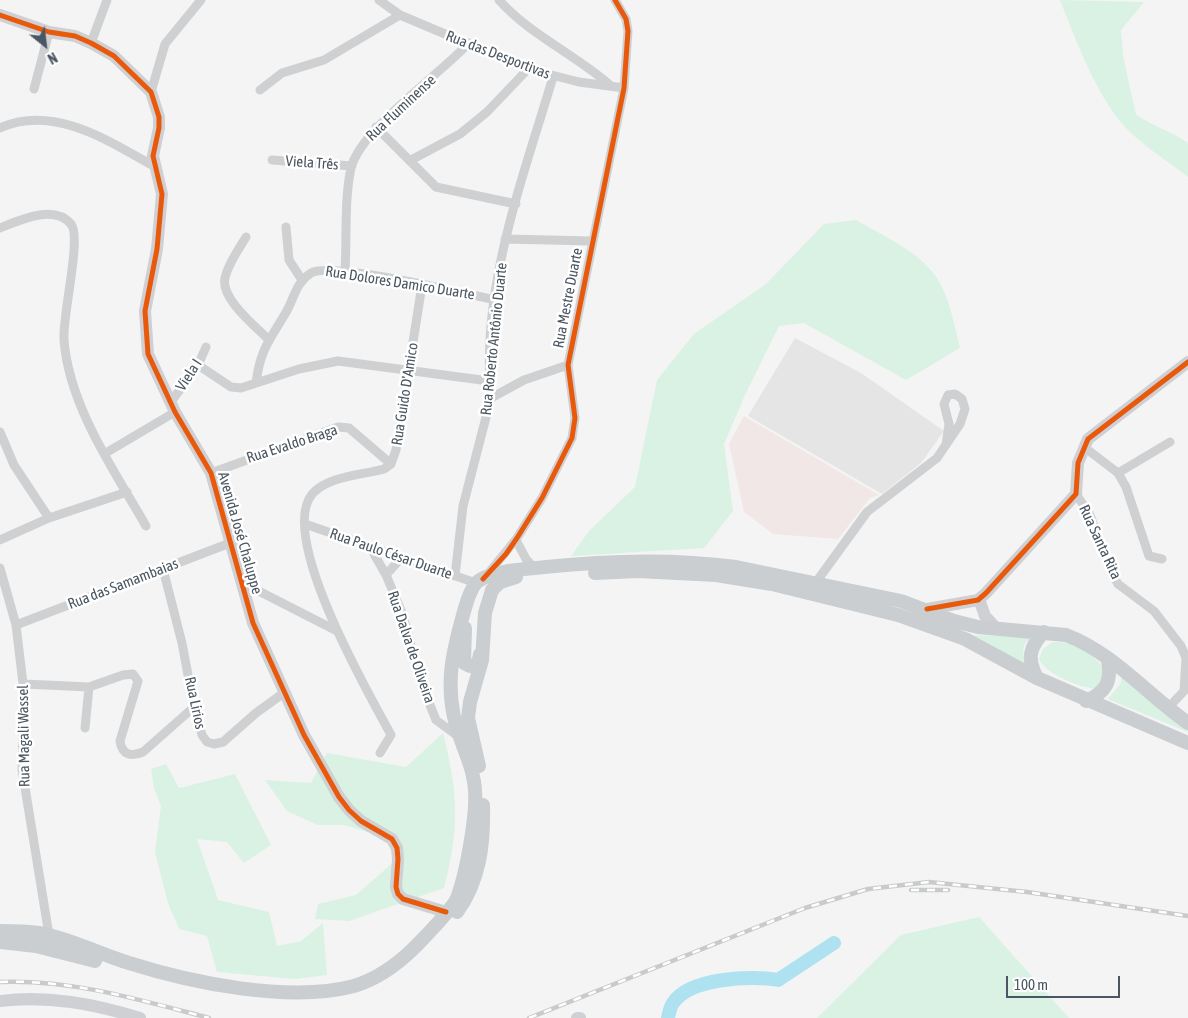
<!DOCTYPE html>
<html>
<head>
<meta charset="utf-8">
<style>
	body { margin:0 }
	#map { position:relative; width:1188px; height:1018px; overflow:hidden; background:#f4f4f4; font-family:"Asap Condensed",sans-serif }
	canvas { display:block }
	.north { position:absolute; left:20px; top:20px; width:50px; height:50px; -webkit-text-stroke:4px #fff; paint-order:stroke; rotate:151deg; font-size:14px; font-weight:700; line-height:20px; text-align:center; color:#4a5661 }
	.north::after { content:''; display:block; margin:auto; width:18px; height:22px; background:#4a5661; clip-path:polygon(50% 0,100% 100%,50% 72%,0 100%) }
	.scale { position:absolute; left:1006px; top:976px; width:114px; height:22px; box-sizing:border-box; border:2px solid #4a5661; border-top:0; padding-left:6px; font-size:15px; line-height:18px; white-space:nowrap; color:#4a5661; -webkit-text-stroke:4px #fff; paint-order:stroke }
</style>
</head>
<body>
<div id="map">
<canvas width="1188" height="1018"></canvas>
<div class="north">N</div>
<div class="scale">100 m</div>
</div>
<script>
const g = document.querySelector('canvas').getContext('2d');
g.lineJoin = 'round';
function fill(path, color) { g.fillStyle = color; g.fill(path, 'evenodd'); }
function stroke(path, color, width, dash) { g.strokeStyle = color; g.lineWidth = width; g.lineCap = dash ? 'butt' : 'round'; g.setLineDash(dash || []); g.stroke(path); }
function write(font, color, halo, rows, align = 'center') {
  g.font = font + ' "Asap Condensed",sans-serif'; g.lineWidth = 5; g.setLineDash([]); g.textBaseline = 'middle'; g.strokeStyle = halo; g.fillStyle = color; for (const [text, x, y, turn = 0] of rows) {
    g.save(); g.translate(x, y); g.rotate((+turn || 0) * Math.PI / 180); g.textAlign = isNaN(turn) ? turn : align; if (halo) g.strokeText(text, 0, 0); g.fillText(text, 0, 0); g.restore();
  }
}
const education = new Path2D(`
	M 795,338 L 861,373 L 944,431 L 921,463 L 882,494 L 748,416 Z`);
const medical = new Path2D(`
	M 744,416 L 879,495 L 870,498 L 838,539 L 773,534 L 744,512 L 729,444 Z`);
const green = new Path2D(`
	M 1060,0 L 1144,2 L 1121,30 L 1123,56 L 1136,115 C 1153,126 1171,131 1188,143 L 1188,177 C 1168,161 1143,146 1125,127 C 1096,95 1076,40 1060,0 Z
	M 856,220 C 883,236 919,251 937,278 C 950,299 954,324 960,348 L 906,380 L 804,323 L 779,326 L 745,395 L 724,444 L 733,511 L 704,548 L 571,556 L 589,531 L 635,487 L 657,380 L 694,334 L 766,284 L 824,224 Z
	M 973,635 L 1032,637 C 1021,644 1023,652 1025,664 Z
	M 1053,642 C 1074,641 1091,652 1104,668 L 1100,688 C 1085,691 1045,674 1039,659 L 1043,649 Z
	M 1121,677 L 1188,729 L 1188,732 L 1108,699 L 1121,683 Z
	M 443,733 C 458,793 460,828 444,888 L 349,921 L 315,919 L 318,904 L 356,895 L 396,860 L 385,837 L 344,825 L 318,825 L 287,811 L 265,780 L 311,783 L 327,753 L 406,767 Z
	M 166,764 L 179,788 L 235,774 L 271,845 L 244,863 L 227,842 L 197,839 L 218,900 L 269,912 L 277,946 L 301,941 L 323,923 L 327,975 L 295,979 L 217,972 L 207,936 L 179,929 L 168,903 L 155,852 L 161,806 L 154,788 L 151,769 Z
	M 979,917 L 1069,1018 L 817,1018 L 901,935 Z`);
const river = new Path2D(`
	M 668,1018 C 669,1014 670,1007 673,1003 C 689,978 752,975 778,980 L 834,943`);
const street = new Path2D(`
	M 379,0 L 400,15 L 528,69 L 579,82 L 624,88
	M 499,0 C 530,35 576,55 611,86
	M 91,43 L 107,0
	M 34,89 L 49,32
	M 260,90 L 282,73 L 324,60 L 400,15
	M 151,92 L 165,44 L 201,0
	M 376,127 L 436,187 L 516,204
	M 0,128 C 54,103 112,143 157,168
	M 272,160 L 352,166
	M 411,160 L 460,134 L 487,112 L 528,69
	M 286,227 L 289,260 L 302,280
	M 0,228 C 20,220 54,204 71,224 C 82,237 62,317 64,340 C 69,406 114,470 146,526
	M 246,237 C 239,249 228,264 225,278 C 220,298 255,326 268,339
	M 505,239 L 592,241
	M 345,272 C 347,238 344,201 351,168 C 361,129 439,75 469,43
	M 198,365 L 231,387 L 241,388 L 299,369 L 338,361 L 489,381
	M 256,383 C 260,350 269,341 285,314 C 294,300 295,283 311,273 C 329,261 467,294 495,300
	M 491,398 L 524,380 L 568,365
	M 170,403 L 198,365 L 206,347
	M 0,432 L 14,465 L 49,518
	M 1084,447 L 1118,473 L 1126,487 L 1149,556 L 1162,559
	M 104,454 L 175,412
	M 211,473 L 338,427 L 349,428 L 391,464
	M 1118,473 L 1170,442
	M 1076,494 L 1090,515 L 1111,572 L 1118,584 L 1154,611 L 1181,646 L 1186,658 L 1184,691 L 1169,707
	M 305,524 L 476,583
	M 0,540 L 49,518 L 127,492
	M 516,540 L 526,559 L 534,568
	M 370,547 L 386,575 L 403,615 L 420,680 L 436,720 L 459,737
	M 0,568 L 16,625 L 24,692 L 22,769 L 49,935
	M 163,569 L 182,643 L 194,707 L 202,735 L 207,742 L 214,744 L 223,742 L 256,713 L 285,692
	M 386,575 L 401,558
	M 487,575 L 517,538 L 542,498 L 572,438 L 575,418 L 568,365 L 624,88 L 628,31 L 626,19 L 615,0
	M 455,576 L 463,506 L 491,398 C 480,290 523,178 553,77
	M 241,582 L 335,630
	M 814,585 L 867,512 L 937,458 L 960,424 L 965,409 L 962,399 L 955,394 L 948,395 L 944,404 L 949,424 L 946,445
	M 16,625 L 230,543
	M 24,684 L 89,687 L 123,675 L 133,674 L 138,681 L 120,741 C 122,755 131,757 143,752 L 194,707
	M 85,728 L 89,687
	M 380,753 L 391,735 C 369,694 276,534 313,493 C 329,476 362,475 384,469 L 391,464 L 396,450 L 422,285`);
const secondary = new Path2D(`
	M 0,15 L 49,32 L 75,36 L 91,43 L 114,56 L 151,92 L 159,117 L 159,128 L 153,156 L 162,194 L 157,249 L 145,311 L 148,354 L 175,412 L 211,473 L 253,623 L 304,735 L 339,797 L 349,810 L 361,821 L 392,839 L 397,848 L 398,859 L 396,887 L 398,894 L 403,899 L 446,912
	M 979,599 L 985,616 L 997,629
	M 927,609 L 978,600 L 986,593 L 1076,494 L 1078,463 L 1088,439 L 1188,362
	M 0,1001 C 48,995 94,1004 140,1018
	M 577,1018 L 580,1018`);
const primary = new Path2D(`
	M 595,573 L 638,571 L 716,575 L 772,584 L 898,615 L 965,639 L 1037,678 L 1188,743
	M 465,628 L 464,663 L 470,666 L 478,664 L 480,654
	M 1037,678 C 1027,659 1029,647 1044,632
	M 1086,701 C 1106,692 1112,682 1108,660
	M 479,766 L 468,718 L 470,702 L 482,660 L 485,613 L 492,590 L 500,582 L 516,577
	M 457,912 C 480,881 484,843 483,805
	M 0,931 C 13,931 26,931 39,933 C 69,938 99,954 129,963 C 192,983 289,1003 354,986 C 377,979 399,963 415,947 C 424,938 453,908 457,898 C 466,875 477,815 475,791 C 474,765 459,742 454,717 C 446,680 453,651 463,615 C 466,605 469,591 476,583 C 483,576 498,573 508,571 C 584,562 660,557 736,567 L 901,601 L 954,621 L 978,627 L 1066,635 C 1112,652 1148,695 1188,723
	M 0,942 L 36,946 L 95,961`);
const rail = new Path2D(`
	M 911,890 L 948,890
	M 0,982 C 71,979 140,1000 209,1018
	M 529,1018 L 805,908 L 868,889 L 929,882 L 1027,892 L 1188,916`);
const cycleway = new Path2D(`
	M 0,15 L 49,32 L 75,36 L 91,43 L 114,56 L 151,92 L 159,117 L 159,128 L 153,156 L 162,194 L 157,249 L 145,311 L 148,354 L 175,412 L 211,473 L 253,623 L 304,735 L 339,797 L 349,810 L 361,821 L 392,839 L 397,848 L 398,859 L 396,887 L 398,894 L 403,899 L 446,912
	M 483,579 L 506,554 L 517,538 L 542,498 L 572,438 L 575,418 L 568,365 L 624,88 L 628,31 L 626,19 L 615,0
	M 927,609 L 978,600 L 986,593 L 1076,494 L 1078,463 L 1088,439 L 1188,362`);
const streetNames = [
	["Rua das Desportivas",498,55,21],
	["Rua Fluminense",401,108,-43],
	["Viela Três",312,163,4],
	["Rua Dolores Damico Duarte",400,283,9],
	["Rua Mestre Duarte",568,298,-79],
	["Rua Roberto Antônio Duarte",494,339,-84],
	["Viela I",189,375,-57],
	["Rua Guido D'Amico",405,394,-81],
	["Rua Evaldo Braga",292,444,-18],
	["Avenida José Chaluppe",240,533,74],
	["Rua Santa Rita",1100,542,65],
	["Rua Paulo César Duarte",391,554,19],
	["Rua das Samambaias",123,584,-21],
	["Rua Dalva de Oliveira",411,647,71],
	["Rua Lírios",195,703,78],
	["Rua Magali Wassel",24,736,-91]
];
fill(education, '#e6e5e6');
fill(medical, '#f1e7e6');
fill(green, '#d9f2e3');
stroke(river, '#aee2f0', 14);
stroke(street, '#ced0d2', 9);
stroke(secondary, '#ced0d4', 12);
stroke(primary, '#caced1', 14);
stroke(rail, '#c9cacc', 4.5);
stroke(rail, '#fff', 2.5, [8]);
stroke(cycleway, '#e8590c', 5);
write('15px', '#4a5661', '#fff', streetNames);
</script>
</body>
</html>
